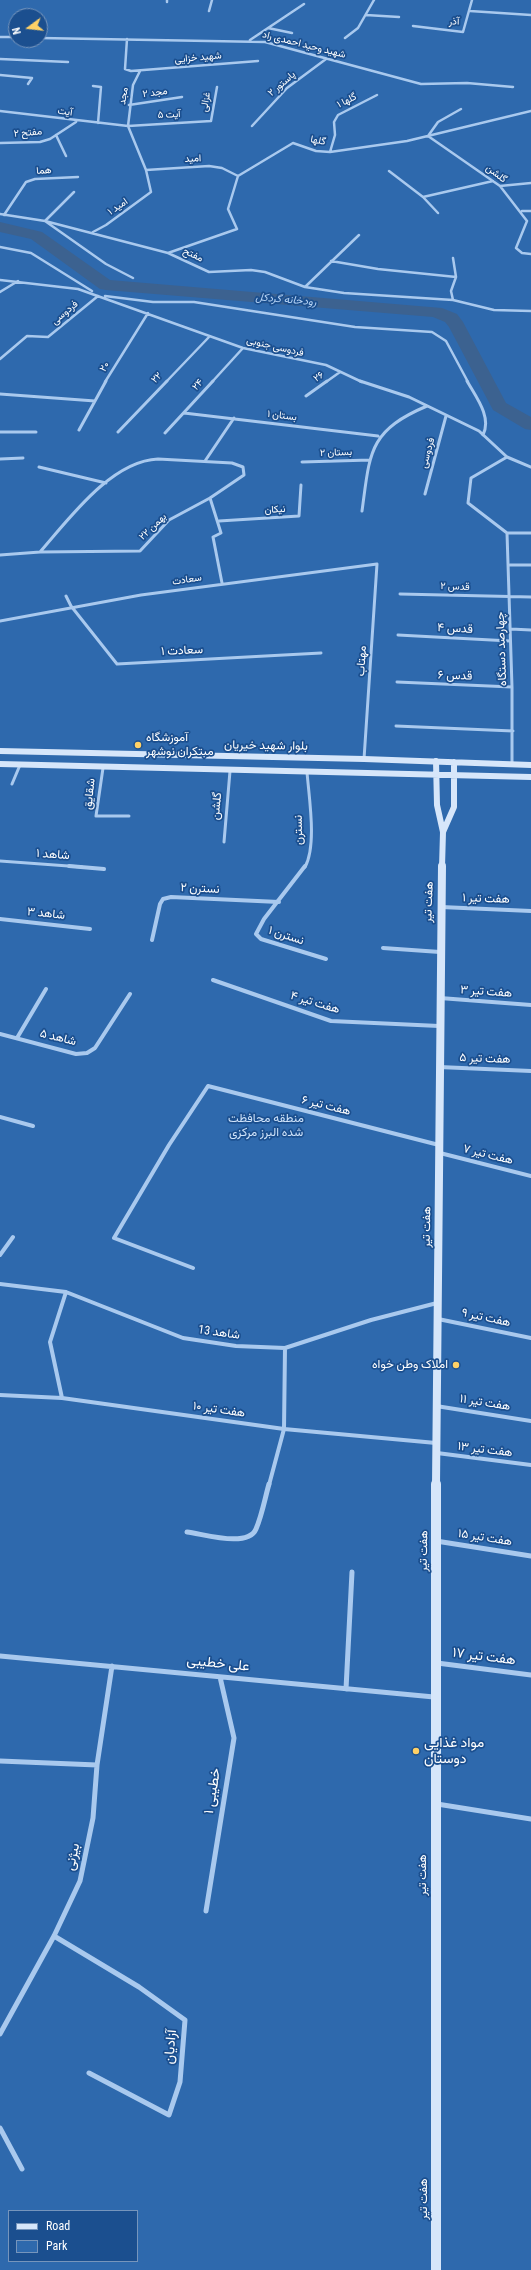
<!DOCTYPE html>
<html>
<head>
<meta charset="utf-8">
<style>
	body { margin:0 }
	#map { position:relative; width:531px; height:2270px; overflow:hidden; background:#1b4f8f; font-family:"Roboto Condensed",sans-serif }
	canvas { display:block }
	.legend { position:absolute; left:8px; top:2210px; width:130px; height:52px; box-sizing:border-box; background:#1b4f8f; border:1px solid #7695bc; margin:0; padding:5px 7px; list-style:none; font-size:12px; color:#fff }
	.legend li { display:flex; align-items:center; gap:8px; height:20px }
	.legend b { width:20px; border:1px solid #7695bc }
	.north { position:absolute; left:8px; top:8px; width:40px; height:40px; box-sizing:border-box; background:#1b4f8f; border:1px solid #7695bc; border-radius:50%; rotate:255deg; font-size:11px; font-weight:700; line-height:16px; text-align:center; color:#fff }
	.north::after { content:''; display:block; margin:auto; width:14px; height:18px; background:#ffd166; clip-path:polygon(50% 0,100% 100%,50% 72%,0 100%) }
</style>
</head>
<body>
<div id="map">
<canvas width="531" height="2270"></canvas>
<ul class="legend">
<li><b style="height:5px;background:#d6e6fa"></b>Road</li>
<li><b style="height:11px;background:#2e69ad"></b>Park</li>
</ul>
<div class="north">N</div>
</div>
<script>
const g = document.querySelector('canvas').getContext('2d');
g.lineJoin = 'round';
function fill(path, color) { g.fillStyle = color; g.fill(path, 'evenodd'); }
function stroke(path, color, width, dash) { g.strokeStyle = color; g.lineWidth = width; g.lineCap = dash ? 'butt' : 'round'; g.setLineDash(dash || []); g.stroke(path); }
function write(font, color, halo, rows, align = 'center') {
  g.font = font + ' "Roboto Condensed",Vazirmatn,sans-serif'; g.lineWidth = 3.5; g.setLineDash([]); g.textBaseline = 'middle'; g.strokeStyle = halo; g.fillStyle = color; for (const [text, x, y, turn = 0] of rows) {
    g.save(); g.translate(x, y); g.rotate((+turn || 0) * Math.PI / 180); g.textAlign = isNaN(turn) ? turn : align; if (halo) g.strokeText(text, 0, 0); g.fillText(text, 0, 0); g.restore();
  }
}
const green = new Path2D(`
	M 0,0 L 531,0 L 531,2270 L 0,2270 ZM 16,16 L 40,16 L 40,40 L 16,40 ZM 9,2211 L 137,2211 L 137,2261 L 9,2261 Z`);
const river = new Path2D(`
	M 0,222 L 42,232 L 110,280 L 442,308 L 457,314 L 463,322 L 506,403 L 531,417 L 531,430 L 525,429 L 493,410 L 449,327 L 445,322 L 433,317 L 106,290 L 100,289 L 31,239 L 0,232 Z`);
const streetFar3 = new Path2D(`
	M 167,0 L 167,2
	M 209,11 L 212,0
	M 470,11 L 531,15
	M 366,15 L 399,17
	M 413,26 L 463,32 L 472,0
	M 268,28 L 292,33
	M 0,37 L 16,37
	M 40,38 L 265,42 L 421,84 L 467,83 L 513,87
	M 345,38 L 358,28 L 374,0
	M 127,39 L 125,69 L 131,71 L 258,61
	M 250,40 L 304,4
	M 0,59 L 68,62
	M 0,75 L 32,78 L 28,84
	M 93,86 L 101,87 L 98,123
	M 129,105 L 182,97
	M 461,109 L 438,122 L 428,136 L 500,186 L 527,221 L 516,248 L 522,253 L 531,254
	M 0,111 L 128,126 L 211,121 L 217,87
	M 252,126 L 287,88 L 326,59
	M 56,135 L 66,156
	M 0,143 L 40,142 L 50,139 L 76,122
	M 330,152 L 335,135 L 334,122 L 338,115 L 377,95
	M 146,170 L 209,166 L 222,168 L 238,176
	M 389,171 L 423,197 L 438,213
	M 500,186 L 531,183
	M 74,192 L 45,221 L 106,264 L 133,278
	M 423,197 L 493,181
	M 522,211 L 531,211
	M 0,214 L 45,221 L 168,253 L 209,272 L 251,270 L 265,272 L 305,287 L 359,235
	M 4,215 L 26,182 L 35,179 L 78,177
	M 93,232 L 106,225 L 151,192 L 146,170 L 128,126 L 133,85 L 140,71
	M 0,247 L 31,253 L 92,291
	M 168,253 L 237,229 L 228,209 L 238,176 L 293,143 L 316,151 L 330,152 L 407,141 L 531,111
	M 331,261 L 378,269 L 456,277 L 453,258
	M 456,277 L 451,291 L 453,300 L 494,310 L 531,311
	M 0,280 L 78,289 L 243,348 L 326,365 L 362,382
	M 305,287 L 344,293 L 453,300
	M 0,292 L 18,281
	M 105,296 L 153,302 L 194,302 L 355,327 L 432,332 L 446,341 L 468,382
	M 0,359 L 27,336 L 48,337 L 98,296
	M 105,382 L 148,313
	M 166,382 L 209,337
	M 212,382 L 243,348
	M 326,382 L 340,372`);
const streetFar2 = new Path2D(`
	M 360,381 L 409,397 L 479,431 L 507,457 L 531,467
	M 467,381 C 476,397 492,417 483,435
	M 0,394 L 95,401
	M 306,396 L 327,381
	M 184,413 L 378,436
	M 79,430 L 106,381
	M 0,432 L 36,432
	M 118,432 L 167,381
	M 165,433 L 213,381
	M 507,457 L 471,478 L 468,503 L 507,533
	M 0,459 L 23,458
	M 158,459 L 232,463 L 243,467 L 244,475 L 210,498 L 169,520 L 140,551 L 40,552 C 69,519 111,461 158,459 Z
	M 205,461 L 234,418
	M 302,462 L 370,460
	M 39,467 L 106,483
	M 425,494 L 446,416
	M 210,498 L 221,533 L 213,537 L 222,583
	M 362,511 C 370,453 368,431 427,406
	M 219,521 L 299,516 L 301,485
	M 507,533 L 512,687 L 512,765
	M 507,533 L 531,533
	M 0,555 L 40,552
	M 510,565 L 531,565
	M 400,594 L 531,597
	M 66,596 L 71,606 L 117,664 L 321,653
	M 0,621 L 141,595 L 377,564 L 364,759
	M 511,629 L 531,630
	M 398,635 L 510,641
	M 397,682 L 512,687
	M 396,726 L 513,731
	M 103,768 L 96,816 L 129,816
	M 12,784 L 20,765
	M 224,842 L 230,771
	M 0,861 L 82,867
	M 305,867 C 317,845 309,798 307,772`);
const streetFar1 = new Path2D(`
	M 69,866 L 104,869
	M 305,866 L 264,919 L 256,934 L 261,939 L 326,959
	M 441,907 L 531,911
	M 0,919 L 90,929
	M 152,940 L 160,904 L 163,899 L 171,897 L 279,902
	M 383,948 L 440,952
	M 213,980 L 331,1021 L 439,1026
	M 440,998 L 531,1005
	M 0,1034 L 76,1054 L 87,1053 L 95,1048 L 130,994
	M 17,1038 L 46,989
	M 439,1067 L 531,1071
	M 0,1117 L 33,1126
	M 440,1153 L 531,1176
	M 0,1255 L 13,1237
	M 193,1268 L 114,1238 L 169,1145 L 208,1086 L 439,1145
	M 0,1284 L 66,1292 L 183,1338 L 236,1346 L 285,1348 L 371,1320 L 437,1303
	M 438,1319 L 531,1338
	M 0,1395 L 62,1398 L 284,1429 L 436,1443
	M 62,1398 L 50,1342 L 66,1292
	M 436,1406 L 531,1421
	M 437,1453 L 531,1465
	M 269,1485 L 284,1429 L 285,1348`);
const street = new Path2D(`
	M 187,1532 C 204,1534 248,1548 256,1529 C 262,1515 265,1498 269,1484
	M 436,1541 L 531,1556
	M 0,1656 L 434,1697
	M 437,1663 L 531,1675
	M 346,1689 L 352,1572
	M 0,1761 L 97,1765
	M 437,1804 L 531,1819
	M 206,1911 L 234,1738 L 220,1677
	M 54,1936 L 139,1987 L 185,2020 L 180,2082 L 169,2115 L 89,2073
	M 0,2034 L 54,1936 L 80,1881 L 93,1818 L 97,1765 L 112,1666
	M 0,2128 L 22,2169`);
const secondaryFar2 = new Path2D(`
	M 0,751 L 364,759 L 531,765
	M 436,761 L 437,805 L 443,832 L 442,867
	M 0,764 L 531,777
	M 443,832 L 454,807 L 454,762`);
const secondaryFar1 = new Path2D(`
	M 436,1485 L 442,866`);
const secondary = new Path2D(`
	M 436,2270 L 436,1484`);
const markers = [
	[138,745,4,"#ffd166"],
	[456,1365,4,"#ffd166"],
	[416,1751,4,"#ffd166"]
];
const farStreetnames = [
	["آذر",454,22,1],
	["شهید وحید احمدی راد",304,45,14],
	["شهید خزایی",198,58,-5],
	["پاستور ۲",282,84,-41],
	["مجد ۲",155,93,-8],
	["مجد",124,96,-80],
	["گلها ۱",347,101,-27],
	["غزالی",206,102,-80],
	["آیت",65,112,8],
	["آیت ۵",169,115,-3],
	["مفتح ۲",28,133,-5],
	["گلها",318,141,11],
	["امید",193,159,-3],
	["هما",44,171,-4],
	["گلشن",496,174,37],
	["امید ۱",118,207,-35],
	["مفتح",193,255,26],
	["فردوسی",65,313,-40],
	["فردوسی جنوبی",275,347,13],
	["۲۰",105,367,-60],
	["۲۶",319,377,-35],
	["۲۲",157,378,-47],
	["۲۴",198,385,-48],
	["بستان ۱",282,416,7],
	["بستان ۲",336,453,-2],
	["فردوسی",428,453,-75],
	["نیکان",275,510,-3],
	["۲۲ بهمن",153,527,-44],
	["سعادت",187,580,-9],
	["قدس ۲",455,587,2]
];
const farWaternames = [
	["رودخانه گردکل",286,300,5]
];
const streetNames = [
	["قدس ۴",455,629,3],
	["چهارصد دستگاه",502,649,-92],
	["سعادت ۱",182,651,-3],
	["مهتاب",362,661,-86],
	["قدس ۶",455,676,2],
	["بلوار شهید خیریان",266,746,1],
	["شقایق",90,794,-84],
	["گلشن",217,806,-85],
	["نسترن",299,830,-91],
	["شاهد ۱",53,855,4],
	["نسترن ۲",200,889,3],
	["هفت تیر ۱",486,899,2],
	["هفت تیر",429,902,-88],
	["شاهد ۳",46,914,6],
	["نسترن ۱",286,936,18],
	["هفت تیر ۳",486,992,4],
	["هفت تیر ۴",315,1003,17],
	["شاهد ۵",58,1038,14],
	["هفت تیر ۵",485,1059,2],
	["هفت تیر ۶",326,1106,14],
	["هفت تیر ۷",488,1155,14],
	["هفت تیر",427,1227,-89],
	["هفت تیر ۹",486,1318,12],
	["شاهد 13",219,1333,8],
	["هفت تیر ۱۱",485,1403,9],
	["هفت تیر ۱۰",219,1410,8],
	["هفت تیر ۱۳",485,1450,7],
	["هفت تیر ۱۵",485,1538,9],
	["هفت تیر",424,1551,-89],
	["هفت تیر",423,1875,-90],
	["هفت تیر",424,2199,-90]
];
const poiNames = [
	["آموزشگاه",146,738],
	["مبتکران نوشهر",146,752],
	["املاک وطن خواه",448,1365,"right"]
];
const parkNames = [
	["منطقه محافظت",266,1119],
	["شده البرز مرکزی",266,1133]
];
const nearStreetnames = [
	["هفت تیر ۱۷",484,1657,7],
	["علی خطیبی",218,1664,6],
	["خطیبی ۱",213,1791,-81],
	["بیژنی",73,1857,-78],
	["آزادیان",171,2047,-85]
];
const nearPoinames = [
	["مواد غذایی",424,1743],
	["دوستان",424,1759]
];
fill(green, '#2e69ad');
fill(river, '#3c6290');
stroke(streetFar3, '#a9c9ee', 2.5);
stroke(streetFar2, '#a9c9ee', 3);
stroke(streetFar1, '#a9c9ee', 4);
stroke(street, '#a9c9ee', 5);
stroke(secondaryFar2, '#d6e6fa', 6);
stroke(secondaryFar1, '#d6e6fa', 8);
stroke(secondary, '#d6e6fa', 10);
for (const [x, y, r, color] of markers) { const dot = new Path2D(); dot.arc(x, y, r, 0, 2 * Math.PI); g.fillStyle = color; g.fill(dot); stroke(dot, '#1b4f8f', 1.5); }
write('10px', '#fff', '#1b4f8f', farStreetnames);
write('italic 11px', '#b5d3f5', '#1b4f8f', farWaternames);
write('12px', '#fff', '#1b4f8f', streetNames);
write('12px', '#fff', '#1b4f8f', poiNames, 'left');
write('12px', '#cfe3fa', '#1b4f8f', parkNames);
write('14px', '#fff', '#1b4f8f', nearStreetnames);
write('14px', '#fff', '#1b4f8f', nearPoinames, 'left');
</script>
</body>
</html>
